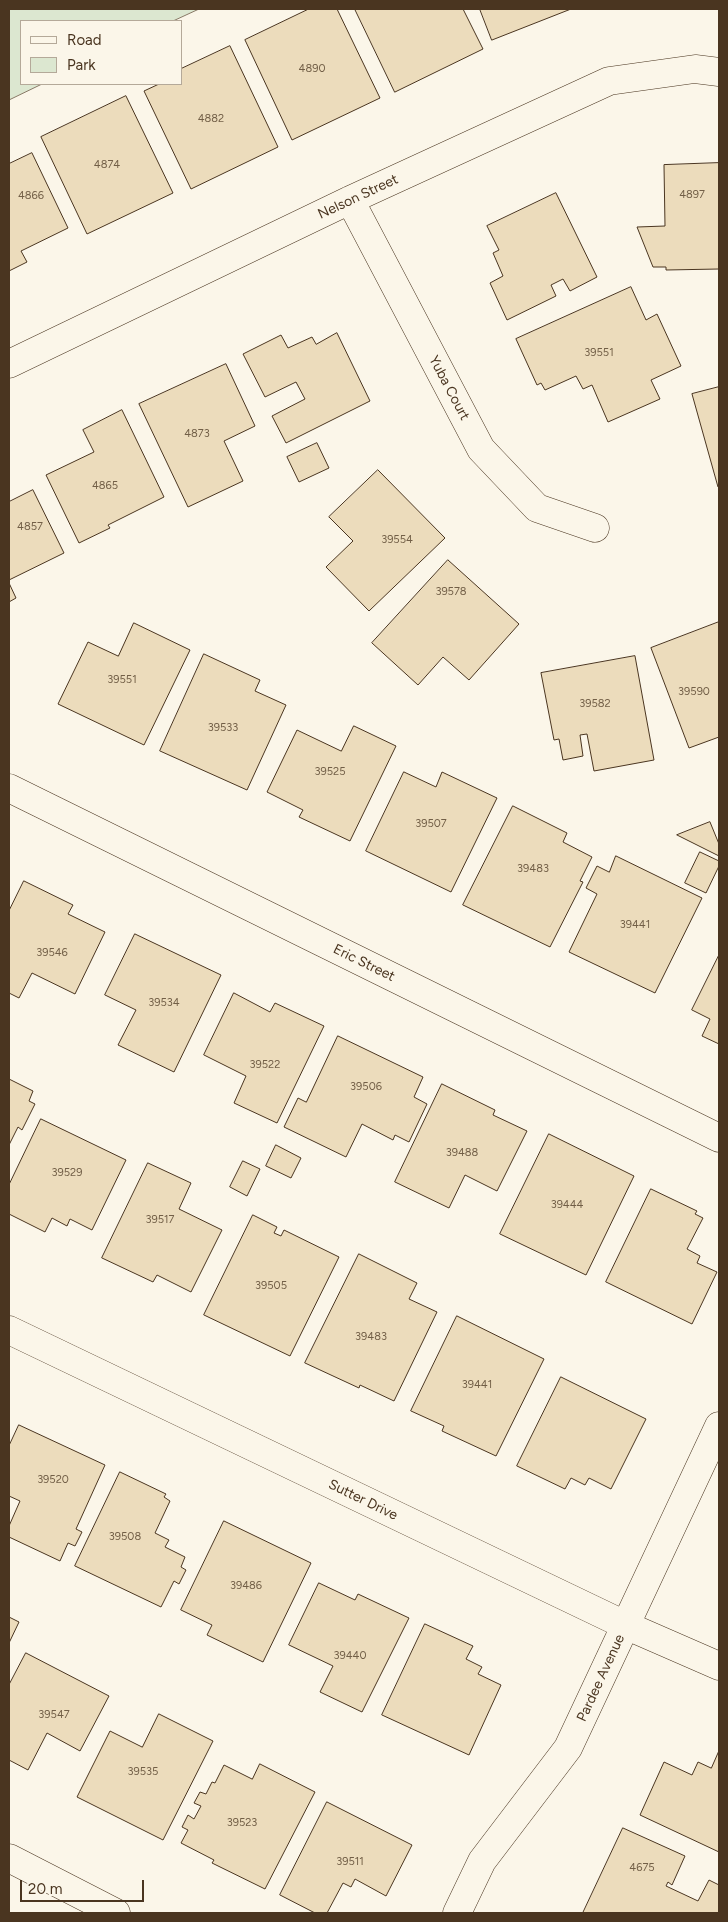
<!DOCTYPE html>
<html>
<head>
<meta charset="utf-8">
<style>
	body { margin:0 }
	#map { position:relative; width:728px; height:1922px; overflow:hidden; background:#fbf6e9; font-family:Figtree,sans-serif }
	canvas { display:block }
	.frame { position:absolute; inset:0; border:10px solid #4a3520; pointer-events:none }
	.legend { position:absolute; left:20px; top:20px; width:162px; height:65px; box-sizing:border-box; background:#fbf6e9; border:1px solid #b4a999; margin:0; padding:6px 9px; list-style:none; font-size:15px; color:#4a3520 }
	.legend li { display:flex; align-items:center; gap:10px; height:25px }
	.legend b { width:25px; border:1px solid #b4a999 }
	.scale { position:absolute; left:20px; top:1880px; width:124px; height:22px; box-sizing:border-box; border:2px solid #4a3520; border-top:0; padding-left:6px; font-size:15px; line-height:18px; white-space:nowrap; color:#4a3520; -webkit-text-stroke:4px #fbf6e9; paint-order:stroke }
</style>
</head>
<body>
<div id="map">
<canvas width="728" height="1922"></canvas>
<div class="frame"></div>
<ul class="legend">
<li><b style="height:6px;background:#fbf6e9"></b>Road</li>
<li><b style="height:14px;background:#dce7d0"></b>Park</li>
</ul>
<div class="scale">20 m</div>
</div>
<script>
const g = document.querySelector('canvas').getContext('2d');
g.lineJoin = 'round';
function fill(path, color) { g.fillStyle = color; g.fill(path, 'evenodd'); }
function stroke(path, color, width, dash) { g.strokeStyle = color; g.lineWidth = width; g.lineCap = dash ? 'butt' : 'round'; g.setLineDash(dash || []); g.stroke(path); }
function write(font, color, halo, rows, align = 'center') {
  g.font = font + ' Figtree,sans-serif'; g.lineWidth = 4; g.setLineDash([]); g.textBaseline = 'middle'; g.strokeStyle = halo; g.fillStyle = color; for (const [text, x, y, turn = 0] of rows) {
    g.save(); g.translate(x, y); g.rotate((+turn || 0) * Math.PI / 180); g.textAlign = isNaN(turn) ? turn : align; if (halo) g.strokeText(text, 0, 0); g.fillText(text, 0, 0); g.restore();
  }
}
const green = new Path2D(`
	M 9,9 L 199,9 L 173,21 L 21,21 L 21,84 L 42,84 L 9,100 Z`);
const building = new Path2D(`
	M 309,9 L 337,9 L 380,98 L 292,140 L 245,40 Z
	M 355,9 L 463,9 L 483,49 L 395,92 Z
	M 480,9 L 571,9 L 492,40 Z
	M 230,46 L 278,147 L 191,189 L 144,91 L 159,84 L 181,84 L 181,69 Z
	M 126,96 L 173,193 L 87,234 L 41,137 Z
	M 32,153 L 68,228 L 21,251 L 27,262 L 9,271 L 9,164 Z
	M 719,163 L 719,269 L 666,270 L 666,267 L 653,267 L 637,227 L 665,226 L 664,165 Z
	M 556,193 L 597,277 L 570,291 L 563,279 L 551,285 L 556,296 L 507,320 L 490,283 L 503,276 L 493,253 L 499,250 L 487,226 Z
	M 631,287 L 646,320 L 657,314 L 681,366 L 651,380 L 660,399 L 608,422 L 592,385 L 583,389 L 576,376 L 545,390 L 541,383 L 537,385 L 516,339 Z
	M 337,333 L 370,401 L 286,443 L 272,416 L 305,399 L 296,382 L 265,397 L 243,354 L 281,335 L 288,348 L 312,337 L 316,344 Z
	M 226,364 L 255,426 L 224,441 L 243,481 L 188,507 L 139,404 Z
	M 719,387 L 719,486 L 718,487 L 692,394 Z
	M 122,410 L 164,497 L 108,525 L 110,528 L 79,543 L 46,475 L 94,452 L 83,430 Z
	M 317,443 L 329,468 L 299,482 L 287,457 Z
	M 378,470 L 445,538 L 369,611 L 326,567 L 353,541 L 329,517 Z
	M 33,490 L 64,553 L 9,580 L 9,502 Z
	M 448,560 L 519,624 L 469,680 L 443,657 L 418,685 L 372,643 Z
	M 9,583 L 16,598 L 9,602 Z
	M 719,622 L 719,737 L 689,748 L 651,648 Z
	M 134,623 L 190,650 L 144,745 L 58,704 L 88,642 L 118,656 Z
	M 204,654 L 260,680 L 255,691 L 286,705 L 247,790 L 160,751 Z
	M 635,656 L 654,760 L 594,771 L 587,734 L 580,735 L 583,756 L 563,760 L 559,739 L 554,740 L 541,673 Z
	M 354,726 L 396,746 L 350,841 L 299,817 L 303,810 L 267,792 L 297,730 L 341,751 Z
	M 404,772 L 436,787 L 442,772 L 497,798 L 451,892 L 366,851 Z
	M 513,806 L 567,833 L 563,842 L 592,857 L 580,881 L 583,882 L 550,947 L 463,905 Z
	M 710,822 L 719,844 L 719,856 L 677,835 Z
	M 700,852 L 719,861 L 719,866 L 706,893 L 685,883 Z
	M 616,856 L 702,898 L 655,993 L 569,952 L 597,894 L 586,888 L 597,866 L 609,872 Z
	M 24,881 L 73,905 L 68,914 L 105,932 L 75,994 L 32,973 L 19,998 L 9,993 L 9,911 Z
	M 135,934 L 221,975 L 174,1072 L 118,1045 L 136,1010 L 105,995 Z
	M 719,955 L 719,1044 L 702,1036 L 710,1019 L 692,1010 Z
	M 234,993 L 270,1012 L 275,1003 L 324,1026 L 277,1123 L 234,1103 L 246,1076 L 204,1055 Z
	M 338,1036 L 423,1077 L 414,1097 L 427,1104 L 409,1142 L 395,1135 L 393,1140 L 362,1124 L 346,1157 L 284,1127 L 298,1098 L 306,1102 Z
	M 9,1079 L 33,1091 L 29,1101 L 35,1104 L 22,1130 L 18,1127 L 9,1145 Z
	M 442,1084 L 495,1110 L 493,1115 L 527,1131 L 497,1191 L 465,1175 L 449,1208 L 395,1182 Z
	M 41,1119 L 126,1160 L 92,1230 L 70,1219 L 67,1226 L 52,1218 L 45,1232 L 9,1214 L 9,1185 Z
	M 549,1134 L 634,1176 L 586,1275 L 500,1234 Z
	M 276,1145 L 301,1158 L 291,1178 L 266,1166 Z
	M 243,1161 L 260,1169 L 247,1196 L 230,1187 Z
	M 148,1163 L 191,1183 L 179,1209 L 222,1230 L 191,1292 L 157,1275 L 153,1282 L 102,1258 Z
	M 651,1189 L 697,1211 L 695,1214 L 703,1218 L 687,1249 L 700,1256 L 697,1263 L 717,1272 L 692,1324 L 606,1282 Z
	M 253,1215 L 277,1227 L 274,1233 L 281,1236 L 284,1230 L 339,1257 L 290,1356 L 204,1315 Z
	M 359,1254 L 417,1283 L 409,1299 L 437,1312 L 394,1401 L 360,1385 L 359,1388 L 305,1363 Z
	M 457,1316 L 544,1359 L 496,1456 L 442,1431 L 444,1426 L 411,1411 Z
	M 561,1377 L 646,1419 L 611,1489 L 589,1478 L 585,1485 L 571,1478 L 565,1489 L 517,1466 Z
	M 19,1425 L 105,1465 L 76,1529 L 82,1532 L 75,1546 L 68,1543 L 60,1561 L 9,1537 L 9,1526 L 20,1501 L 9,1496 L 9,1446 Z
	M 120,1472 L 166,1494 L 164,1497 L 170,1501 L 155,1533 L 169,1540 L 165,1547 L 185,1557 L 181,1567 L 186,1570 L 179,1584 L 174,1581 L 161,1607 L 75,1566 Z
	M 224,1521 L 311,1563 L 263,1662 L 207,1635 L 212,1625 L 181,1610 Z
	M 319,1583 L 355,1600 L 358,1594 L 409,1618 L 362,1712 L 320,1692 L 333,1666 L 289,1645 Z
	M 9,1617 L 19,1622 L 9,1643 Z
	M 425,1624 L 473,1646 L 466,1659 L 482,1667 L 478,1674 L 501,1685 L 469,1755 L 382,1715 Z
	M 26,1653 L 109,1696 L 80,1751 L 47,1733 L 28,1770 L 9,1760 L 9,1685 Z
	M 159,1714 L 213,1741 L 163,1840 L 77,1797 L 110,1731 L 142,1747 Z
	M 719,1751 L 719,1852 L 640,1815 L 664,1762 L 692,1775 L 698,1762 L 711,1768 Z
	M 260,1764 L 315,1792 L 265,1889 L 212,1863 L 214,1860 L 181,1843 L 188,1830 L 182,1827 L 188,1815 L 194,1819 L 201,1806 L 194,1803 L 200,1792 L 206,1794 L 212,1782 L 215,1783 L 224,1765 L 252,1779 Z
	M 327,1802 L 412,1845 L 386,1896 L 355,1879 L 351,1887 L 343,1883 L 327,1913 L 315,1913 L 280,1895 Z
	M 623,1828 L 685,1856 L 672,1885 L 668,1882 L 666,1886 L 698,1901 L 709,1880 L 719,1885 L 719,1913 L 583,1913 Z`);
const street = new Path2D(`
	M 350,200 L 481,449 L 537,508 L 595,528
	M 9,364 L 350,200 L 609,81 L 695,69 L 719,72
	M 9,788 L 719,1138
	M 9,1330 L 625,1625 L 719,1666
	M 9,1858 L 116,1913
	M 457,1913 L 482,1861 L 568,1748 L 719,1426`);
const numberNames = [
	["4890",312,69],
	["4882",211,119],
	["4874",107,165],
	["4897",692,195],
	["4866",31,196],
	["39551",599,353],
	["4873",197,434],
	["4865",105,486],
	["4857",30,527],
	["39554",397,540],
	["39578",451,592],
	["39551",122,680],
	["39590",694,692],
	["39582",595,704],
	["39533",223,728],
	["39525",330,772],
	["39507",431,824],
	["39483",533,869],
	["39441",635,925],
	["39546",52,953],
	["39534",164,1003],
	["39522",265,1065],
	["39506",366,1087],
	["39488",462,1153],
	["39529",67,1173],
	["39444",567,1205],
	["39517",160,1220],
	["39505",271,1286],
	["39483",371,1337],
	["39441",477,1385],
	["39520",53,1480],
	["39508",125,1537],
	["39486",246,1586],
	["39440",350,1656],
	["39547",54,1715],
	["39535",143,1772],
	["39523",242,1823],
	["39511",350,1862],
	["4675",642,1868]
];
const streetNames = [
	["Nelson Street",358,197,-25],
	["Yuba Court",449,388,62],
	["Eric Street",364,963,26],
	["Sutter Drive",363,1500,26],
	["Pardee Avenue",601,1678,-65]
];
fill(green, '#dce7d0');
stroke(green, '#887966', 1);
fill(building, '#ecdcbc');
stroke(building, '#4a3520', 1);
stroke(street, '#4a3520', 29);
stroke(street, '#fbf6e9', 28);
write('11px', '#725f47', null, numberNames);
write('14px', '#4a3520', '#fbf6e9', streetNames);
</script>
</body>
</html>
